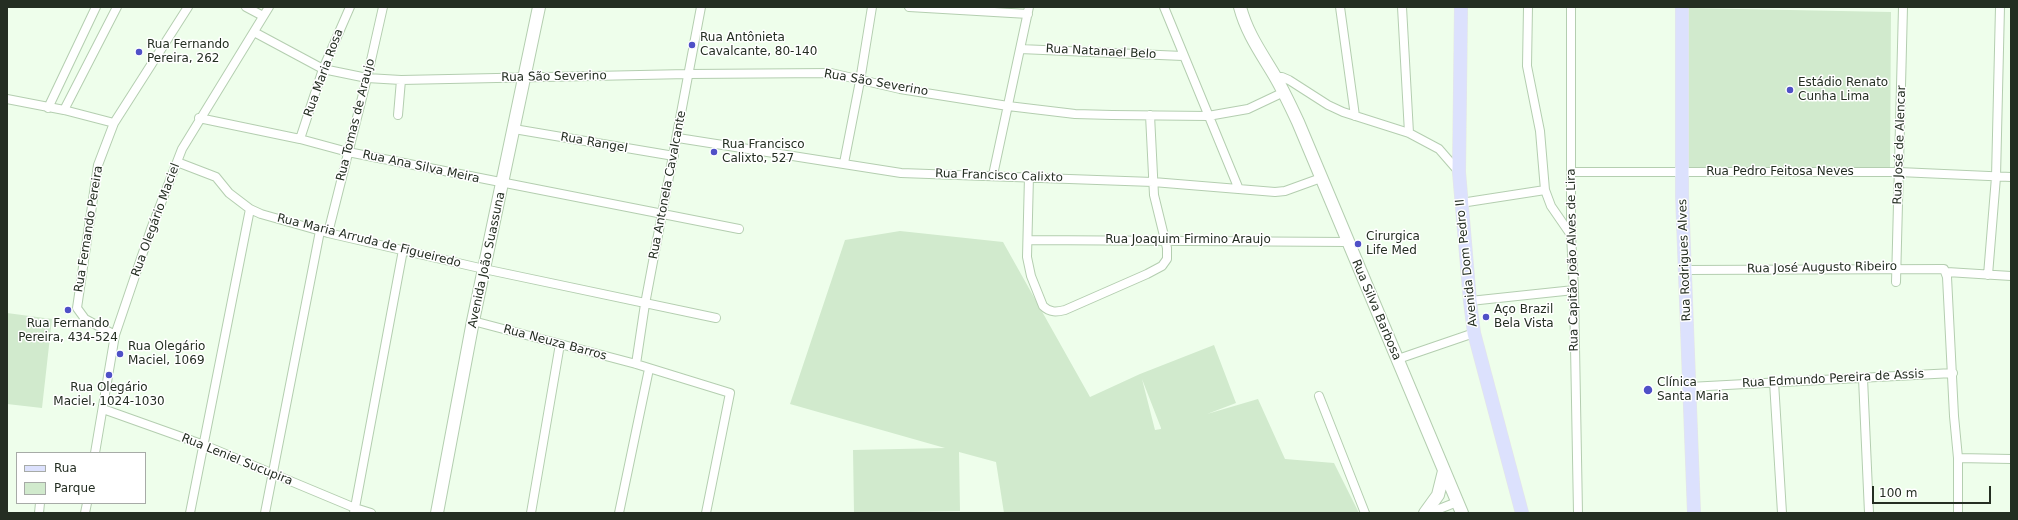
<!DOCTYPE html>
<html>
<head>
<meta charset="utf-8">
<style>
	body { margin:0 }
	#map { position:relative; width:2018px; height:520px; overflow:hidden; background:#eefeeb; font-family:"DejaVu Sans",sans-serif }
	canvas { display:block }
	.frame { position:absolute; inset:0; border:8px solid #242e22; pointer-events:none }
	.legend { position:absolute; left:16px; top:452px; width:130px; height:52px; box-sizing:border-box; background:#fff; border:1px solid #a7aba7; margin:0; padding:5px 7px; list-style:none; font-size:12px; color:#242e22 }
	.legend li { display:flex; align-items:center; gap:8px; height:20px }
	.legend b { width:20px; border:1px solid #a7aba7 }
	.scale { position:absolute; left:1872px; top:486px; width:119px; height:18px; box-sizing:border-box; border:2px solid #242e22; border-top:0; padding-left:5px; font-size:12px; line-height:14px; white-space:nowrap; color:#242e22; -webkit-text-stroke:3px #fff; paint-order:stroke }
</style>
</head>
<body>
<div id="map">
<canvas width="2018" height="520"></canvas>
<div class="frame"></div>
<ul class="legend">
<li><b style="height:5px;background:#dce1fd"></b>Rua</li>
<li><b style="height:11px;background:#d1eacd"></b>Parque</li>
</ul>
<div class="scale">100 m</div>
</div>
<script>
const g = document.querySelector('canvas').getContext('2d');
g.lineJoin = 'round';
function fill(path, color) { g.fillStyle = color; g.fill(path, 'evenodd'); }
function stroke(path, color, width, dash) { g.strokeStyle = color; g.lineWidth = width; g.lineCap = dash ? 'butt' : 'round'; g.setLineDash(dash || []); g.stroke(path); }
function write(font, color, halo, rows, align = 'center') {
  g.font = font + ' "DejaVu Sans",sans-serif'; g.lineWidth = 3; g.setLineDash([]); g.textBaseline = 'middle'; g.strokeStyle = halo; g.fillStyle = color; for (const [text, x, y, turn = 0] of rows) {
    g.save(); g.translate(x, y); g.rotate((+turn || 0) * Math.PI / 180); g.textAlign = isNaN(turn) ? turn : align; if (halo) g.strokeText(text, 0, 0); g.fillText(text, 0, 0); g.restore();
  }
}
const green = new Path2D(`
	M 1689,8 L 1891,12 L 1890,171 L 1689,168 Z
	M 900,231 L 1003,242 L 1090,397 L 1140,374 L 1214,345 L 1236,403 L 1207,414 L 1258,399 L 1285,459 L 1334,463 L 1359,513 L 1004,513 L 996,462 L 959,452 L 960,511 L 854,513 L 853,450 L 945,448 L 790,404 L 845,240 ZM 1142,379 L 1161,428 L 1161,429 L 1155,430 Z
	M 7,313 L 52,319 L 42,408 L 7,404 Z`);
const street = new Path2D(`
	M 246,7 L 263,16
	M 909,7 L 1028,14
	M 1164,7 L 1238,187
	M 1340,7 L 1355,116
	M 1402,7 L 1409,133
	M 1528,7 L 1527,66 L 1540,131 L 1545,190 L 1551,206 L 1571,235
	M 1571,7 L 1571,235 L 1574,290 L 1578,513
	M 254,32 L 323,69 L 367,78 L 401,80 L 688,74 L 831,73 L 900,89 L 1008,106 L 1075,114 L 1112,115 L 1208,116 L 1248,109 L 1284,92
	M 1020,49 L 1183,56
	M 1276,77 L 1282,77 L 1289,80 L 1328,105 L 1343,112 L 1409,133 L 1439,149 L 1459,172
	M 7,99 L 64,110 L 114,123
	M 48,108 L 96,7
	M 64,110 L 117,7
	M 398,115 L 401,80
	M 199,118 L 300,139 L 348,152 L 739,229
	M 514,129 L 674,156
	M 678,138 L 901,173 L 1153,182 L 1275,192 L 1285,191 L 1321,178
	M 300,139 L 323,69 L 350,7
	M 177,162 L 216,177 L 229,193 L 250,209 L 261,214 L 328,233 L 484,269 L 716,318
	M 844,163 L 860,81 L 872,7
	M 1571,172 L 1899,172 L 2011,177
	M 993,175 L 1029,7
	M 1029,176 L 1027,257 L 1031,276 L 1043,306 C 1050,313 1057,312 1065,310 L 1147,274 L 1162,266 L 1167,259 L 1167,248 L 1154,195 L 1150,115
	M 1461,203 L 1545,190
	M 328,233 L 367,78 L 383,7
	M 1028,240 L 1347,242
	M 1686,270 L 1944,269 L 1947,277 L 1954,416 L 1958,458 L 1958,513
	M 1947,272 L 2011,276
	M 1988,275 L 1996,177 L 2000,7
	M 1896,282 L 1903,7
	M 1470,301 L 1574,290
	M 473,321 L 636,364 L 730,393 L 706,513
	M 115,335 L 85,319 L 77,308 L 98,165 L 114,123 L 188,7
	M 1398,359 L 1474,333
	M 636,364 L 645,304 L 701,7
	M 1863,378 L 1869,513
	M 1774,382 L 1782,513
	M 1689,387 L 1953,373
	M 1319,396 L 1365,513
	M 103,409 L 204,445 L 355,508 L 371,513
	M 95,453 L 115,335 L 151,229 L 182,149 L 269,7
	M 1958,458 L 2011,459
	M 39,513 L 40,503
	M 85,513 L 87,503
	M 190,513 L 250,209
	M 265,513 L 320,231
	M 354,513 L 403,250
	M 531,513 L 560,344
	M 619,513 L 649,369
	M 1429,513 L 1457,502`);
const secondary = new Path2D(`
	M 1240,7 C 1247,34 1262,54 1276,78 C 1284,92 1291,107 1298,122 L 1462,513
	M 437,513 L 473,321 L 539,7
	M 1425,513 L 1438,495 L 1444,471`);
const primary = new Path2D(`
	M 1461,7 L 1459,172 L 1470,301 L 1474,333 L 1522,513
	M 1682,7 L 1682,195 L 1694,513`);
const markers = [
	[692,45,4,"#4f50c7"],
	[139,52,4,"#4f50c7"],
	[1790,90,4,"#4f50c7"],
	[714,152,4,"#4f50c7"],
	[1358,244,4,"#4f50c7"],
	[68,310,4,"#4f50c7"],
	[1486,317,4,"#4f50c7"],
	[120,354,4,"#4f50c7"],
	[109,375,4,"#4f50c7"],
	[1648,390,5,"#4f50c7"]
];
const poiNames = [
	["Rua Antônieta",700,38],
	["Cavalcante, 80-140",700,52],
	["Rua Fernando",147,45],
	["Pereira, 262",147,59],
	["Estádio Renato",1798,83],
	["Cunha Lima",1798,97],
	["Rua Francisco",722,145],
	["Calixto, 527",722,159],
	["Cirurgica",1366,237],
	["Life Med",1366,251],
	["Aço Brazil",1494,310],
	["Bela Vista",1494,324],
	["Rua Fernando",68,324,"center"],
	["Pereira, 434-524",68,338,"center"],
	["Rua Olegário",128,347],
	["Maciel, 1069",128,361],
	["Clínica",1657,383],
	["Santa Maria",1657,397],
	["Rua Olegário",109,388,"center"],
	["Maciel, 1024-1030",109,402,"center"]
];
const streetNames = [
	["Rua Natanael Belo",1101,52,3],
	["Rua Maria Rosa",324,73,-70],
	["Rua São Severino",554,77,-1],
	["Rua São Severino",876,83,10],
	["Rua Tomas de Araujo",356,120,-76],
	["Rua Rangel",594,143,10],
	["Rua José de Alencar",1900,145,-88],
	["Rua Ana Silva Meira",421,167,12],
	["Rua Pedro Feitosa Neves",1780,172],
	["Rua Francisco Calixto",999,176,2],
	["Rua Antonela Cavalcante",668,185,-79],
	["Rua Olegário Maciel",156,220,-70],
	["Rua Fernando Pereira",89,229,-81],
	["Rua Joaquim Firmino Araujo",1188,240],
	["Rua Maria Arruda de Figueiredo",369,241,14],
	["Avenida João Suassuna",487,260,-78],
	["Rua Capitão João Alves de Lira",1573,260,-91],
	["Rua Rodrigues Alves",1685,260,-92],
	["Avenida Dom Pedro II",1467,263,-96],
	["Rua José Augusto Ribeiro",1822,268,-1],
	["Rua Silva Barbosa",1376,310,67],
	["Rua Neuza Barros",555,343,15],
	["Rua Edmundo Pereira de Assis",1833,379,-3],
	["Rua Leniel Sucupira",237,460,22]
];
fill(green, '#d1eacd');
stroke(street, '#b4ceb0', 10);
stroke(secondary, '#b4ceb0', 14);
stroke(primary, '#e5e6e4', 14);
stroke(street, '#fff', 8);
stroke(secondary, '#fff', 12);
stroke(primary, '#dce1fd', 13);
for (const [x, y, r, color] of markers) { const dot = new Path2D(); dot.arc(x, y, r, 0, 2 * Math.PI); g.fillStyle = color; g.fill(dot); stroke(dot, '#fff', 1.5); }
write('12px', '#242e22', '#fff', poiNames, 'left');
write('12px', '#242e22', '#fff', streetNames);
</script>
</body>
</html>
